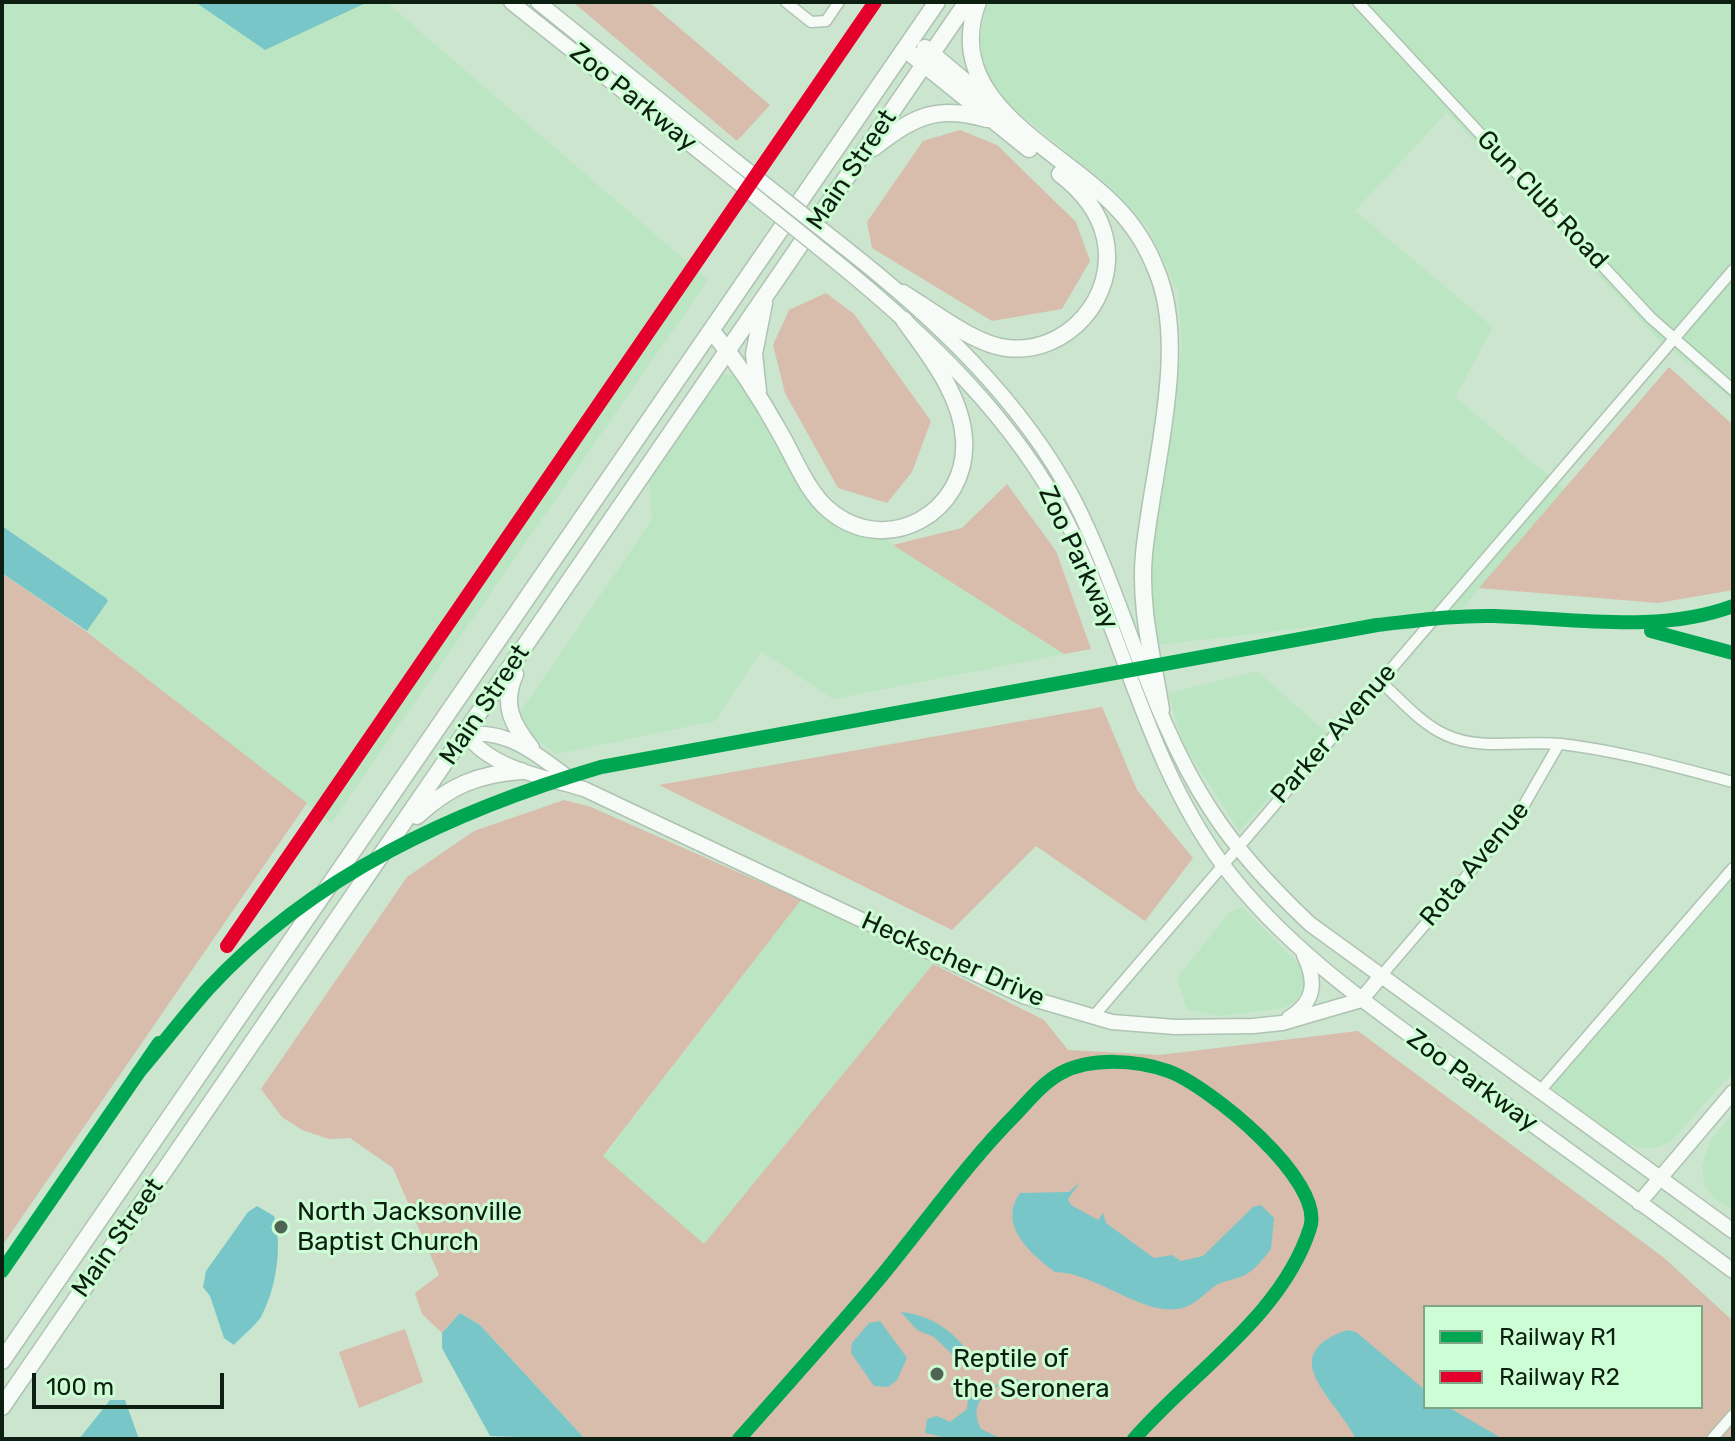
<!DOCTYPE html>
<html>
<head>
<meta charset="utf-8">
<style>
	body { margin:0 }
	#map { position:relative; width:1735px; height:1441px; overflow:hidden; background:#cbe5cf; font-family:Rubik,sans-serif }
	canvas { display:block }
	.frame { position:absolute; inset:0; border:4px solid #0d1f10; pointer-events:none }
	.legend { position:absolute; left:1423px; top:1305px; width:280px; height:104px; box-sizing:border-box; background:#cdfdd4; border:2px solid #80a486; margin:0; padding:10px 14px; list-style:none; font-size:24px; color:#0d1f10 }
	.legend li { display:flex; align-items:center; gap:16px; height:40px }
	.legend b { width:40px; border:2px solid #80a486 }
	.scale { position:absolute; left:32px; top:1373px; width:192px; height:36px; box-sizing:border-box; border:4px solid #0d1f10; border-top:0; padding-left:10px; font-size:24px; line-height:28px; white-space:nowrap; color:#0d1f10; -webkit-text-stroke:6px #cdfdd4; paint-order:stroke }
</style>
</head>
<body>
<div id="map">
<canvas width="1735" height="1441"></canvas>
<div class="frame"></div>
<ul class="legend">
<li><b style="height:10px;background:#00a651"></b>Railway R1</li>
<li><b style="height:10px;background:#e4002b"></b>Railway R2</li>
</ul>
<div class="scale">100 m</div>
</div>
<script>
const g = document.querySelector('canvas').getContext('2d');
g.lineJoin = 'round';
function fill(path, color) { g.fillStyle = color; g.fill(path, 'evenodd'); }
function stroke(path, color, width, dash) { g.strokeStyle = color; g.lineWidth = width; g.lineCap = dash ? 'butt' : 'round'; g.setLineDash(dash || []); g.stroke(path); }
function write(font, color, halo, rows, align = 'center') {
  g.font = font + ' Rubik,sans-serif'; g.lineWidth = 6; g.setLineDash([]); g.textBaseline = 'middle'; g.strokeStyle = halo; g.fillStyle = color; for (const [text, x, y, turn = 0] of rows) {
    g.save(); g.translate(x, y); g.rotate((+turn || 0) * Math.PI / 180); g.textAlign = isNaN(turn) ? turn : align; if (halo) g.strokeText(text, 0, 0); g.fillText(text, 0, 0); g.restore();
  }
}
const built = new Path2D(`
	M 2,2 L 195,2 L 265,50 L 368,2 L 386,2 L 708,280 L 331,823 L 87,631 L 108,602 L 106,598 L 2,526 Z
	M 987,2 L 1733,2 L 1733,400 L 1656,337 L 1447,112 L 1355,211 L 1493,327 L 1455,397 L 1564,489 L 1462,609 L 1158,645 L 1151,614 L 1150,557 L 1182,345 L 1178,291 L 1148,228 L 1114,190 L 1003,100 L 988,79 L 979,44 Z
	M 723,374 L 733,376 L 746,387 L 815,501 L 880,536 L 1064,654 L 833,699 L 761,651 L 715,721 L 556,754 L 526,731 L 516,718 L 652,520 L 649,481 Z
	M 1257,671 L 1327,733 L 1239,831 L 1184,745 L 1168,693 Z
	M 1733,878 L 1733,1072 L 1671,1141 L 1656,1148 L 1639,1148 L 1622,1141 L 1551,1087 Z
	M 801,900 L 933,964 L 704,1245 L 603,1157 Z
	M 1242,907 L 1303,968 L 1304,988 L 1295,1002 L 1284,1008 L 1220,1016 L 1187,1009 L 1177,978 L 1229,913 Z
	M 1733,1114 L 1733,1211 L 1714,1198 L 1704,1184 L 1702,1166 L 1711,1139 Z`);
const green = new Path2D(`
	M 573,2 L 649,2 L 770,105 L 737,141 Z
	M 960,130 L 997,145 L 1076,222 L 1090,261 L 1062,309 L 992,321 L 872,248 L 867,222 L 923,141 Z
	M 826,293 L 854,314 L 931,421 L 912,472 L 887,503 L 838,488 L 785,393 L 773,345 L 789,310 Z
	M 1669,367 L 1733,425 L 1733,590 L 1658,603 L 1479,588 Z
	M 1007,484 L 1056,551 L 1091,649 L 1064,654 L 893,545 L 962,528 Z
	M 2,573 L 87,632 L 307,803 L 2,1246 Z
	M 1102,707 L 1137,790 L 1193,858 L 1145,921 L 1036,846 L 952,930 L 659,785 Z
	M 564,800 L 591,807 L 801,900 L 603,1156 L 704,1244 L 933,964 L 1044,1020 L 1068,1050 L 1159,1055 L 1358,1031 L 1663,1257 L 1733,1321 L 1733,1439 L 585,1439 L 480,1325 L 460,1313 L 442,1333 L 422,1314 L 415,1293 L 439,1275 L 393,1168 L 350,1138 L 329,1139 L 302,1130 L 282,1117 L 261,1089 L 407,877 L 474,831 ZM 1425,1307 L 1701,1307 L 1701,1407 L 1425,1407 Z
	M 405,1329 L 423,1382 L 359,1408 L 339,1352 Z`);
const water = new Path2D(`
	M 195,2 L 368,2 L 265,50 Z
	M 2,526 L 106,598 L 108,601 L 87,631 L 2,573 Z
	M 1080,1182 L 1068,1199 L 1071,1205 L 1098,1220 L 1103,1213 L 1106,1223 L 1154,1258 L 1172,1255 L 1181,1261 L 1203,1256 L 1253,1207 L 1261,1205 L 1274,1218 L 1271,1249 C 1264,1258 1255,1270 1245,1275 C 1235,1280 1224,1280 1215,1286 C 1207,1292 1199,1300 1190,1305 C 1152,1325 1098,1272 1055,1272 C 1031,1254 997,1225 1020,1193 L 1069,1192 Z
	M 257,1206 L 274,1216 C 283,1246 276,1289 261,1317 C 254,1327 242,1336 234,1345 L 224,1338 L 210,1296 L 203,1287 L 206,1271 L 248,1212 Z
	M 901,1312 C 925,1314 949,1327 964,1347 L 954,1356 L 934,1337 L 917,1330 Z
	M 460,1313 L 480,1325 L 585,1439 L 490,1436 L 442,1348 L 442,1333 Z
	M 880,1321 L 907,1358 L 897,1380 L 888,1387 L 874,1386 L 851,1353 L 852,1343 L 869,1323 Z
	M 1347,1330 L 1356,1332 L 1425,1390 L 1425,1407 L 1448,1407 L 1503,1439 L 1356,1439 C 1336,1398 1273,1356 1347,1330 Z
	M 1015,1379 L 1024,1383 L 1026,1391 C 1000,1373 964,1399 981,1429 L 1002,1439 L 951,1439 L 925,1433 L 927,1419 L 937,1416 L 950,1422 L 967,1409 L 968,1400 L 981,1390 Z
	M 110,1400 L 125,1400 L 139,1439 L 79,1439 Z`);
const street = new Path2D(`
	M 786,2 L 811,22 L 826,21 L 839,2
	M 1358,2 L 1651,318 L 1733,390
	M 1380,681 C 1400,699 1421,724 1446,735 C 1480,751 1524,740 1561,744 C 1620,751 1676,767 1733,782
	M 1381,976 L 1517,817 L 1559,744
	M 1093,1017 L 1733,270
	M 1540,1091 L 1733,868
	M 1712,1439 L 1733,1415`);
const secondary = new Path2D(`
	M 511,2 L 715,164
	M 538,2 L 723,151
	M 844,247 C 932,316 1021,399 1074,500 C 1125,600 1149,716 1211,810 C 1238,852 1273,889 1310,924 L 1733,1231
	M 834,260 C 925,334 1015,418 1068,524 C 1123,635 1148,764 1223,865 C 1286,949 1374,1009 1458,1070 C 1549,1137 1642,1203 1733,1271
	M 466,734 C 492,769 544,777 584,789 L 1023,996 L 1112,1022 L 1175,1027 L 1253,1026 L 1282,1023 L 1361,1000 L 1381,976
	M 466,734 C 511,729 540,757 574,782
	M 1289,1018 C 1315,1002 1317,982 1304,955
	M 1639,1203 L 1733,1092`);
const primary = new Path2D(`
	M 978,2 C 940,102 1060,148 1115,206 C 1133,224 1148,248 1157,272 C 1189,349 1152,471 1144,554 C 1139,607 1153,658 1161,710
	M 925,48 L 987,100
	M 905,49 L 1029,149
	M 873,148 C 914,117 936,104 987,119
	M 903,293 C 931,310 975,345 1007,348 C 1067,355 1118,297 1105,238 C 1099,211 1081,190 1060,174
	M 712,331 C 738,363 760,397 780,433 C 794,457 807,492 829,510 C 887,559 969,512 964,439 C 961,394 929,355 904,320
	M 758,391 L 754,354 L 764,303
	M 515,674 C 502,704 511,723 531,748
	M 417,816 C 449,786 478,774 521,771
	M 2,1361 L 937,2
	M 2,1407 L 967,2`);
const secondaryBridge = new Path2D(`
	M 723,151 L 844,247
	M 715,164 L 834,260`);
const rail1 = new Path2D(`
	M 1651,631 L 1733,653
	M 138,1073 C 162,1045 184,1016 208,989 C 313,875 455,810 601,767 L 1377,625 C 1415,621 1455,615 1494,616 C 1572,618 1658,634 1733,606
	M 2,1271 L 159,1043
	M 739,1439 C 784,1388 830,1337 874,1285 C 922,1228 964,1166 1017,1113 C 1030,1099 1044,1082 1061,1073 C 1091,1057 1137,1060 1168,1071 C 1208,1085 1326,1181 1310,1228 C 1282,1316 1192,1372 1134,1439`);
const rail2 = new Path2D(`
	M 227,946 L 875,2`);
const markers = [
	[281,1227,8,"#506453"],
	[937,1374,8,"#506453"]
];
const streetNames = [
	["Zoo Parkway",633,98,39],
	["Main Street",852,170,-56],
	["Gun Club Road",1542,200,47],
	["Zoo Parkway",1078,558,65],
	["Main Street",485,705,-56],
	["Parker Avenue",1334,734,-49],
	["Rota Avenue",1475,864,-50],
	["Heckscher Drive",953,960,24],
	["Zoo Parkway",1472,1081,36],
	["Main Street",118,1238,-55]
];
const poiNames = [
	["North Jacksonville",297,1212],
	["Baptist Church",297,1242],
	["Reptile of",953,1359],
	["the Seronera",953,1389]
];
fill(built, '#bce6c3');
fill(green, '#d8bcac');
fill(water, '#79c6c9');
stroke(street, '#aec3b1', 13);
stroke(secondary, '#aec3b1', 17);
stroke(primary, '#aec3b1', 19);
stroke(street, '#f7fbf8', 10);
stroke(secondary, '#f7fbf8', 14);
stroke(primary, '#f7fbf8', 16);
stroke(secondaryBridge, '#aec3b1', 17, []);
stroke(secondaryBridge, '#f7fbf8', 14);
stroke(rail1, '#00a651', 14);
stroke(rail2, '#e4002b', 14);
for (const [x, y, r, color] of markers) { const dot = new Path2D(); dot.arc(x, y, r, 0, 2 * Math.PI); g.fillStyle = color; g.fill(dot); stroke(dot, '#cdfdd4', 3); }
write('26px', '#0d1f10', '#cdfdd4', streetNames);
write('26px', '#0d1f10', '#cdfdd4', poiNames, 'left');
</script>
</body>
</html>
